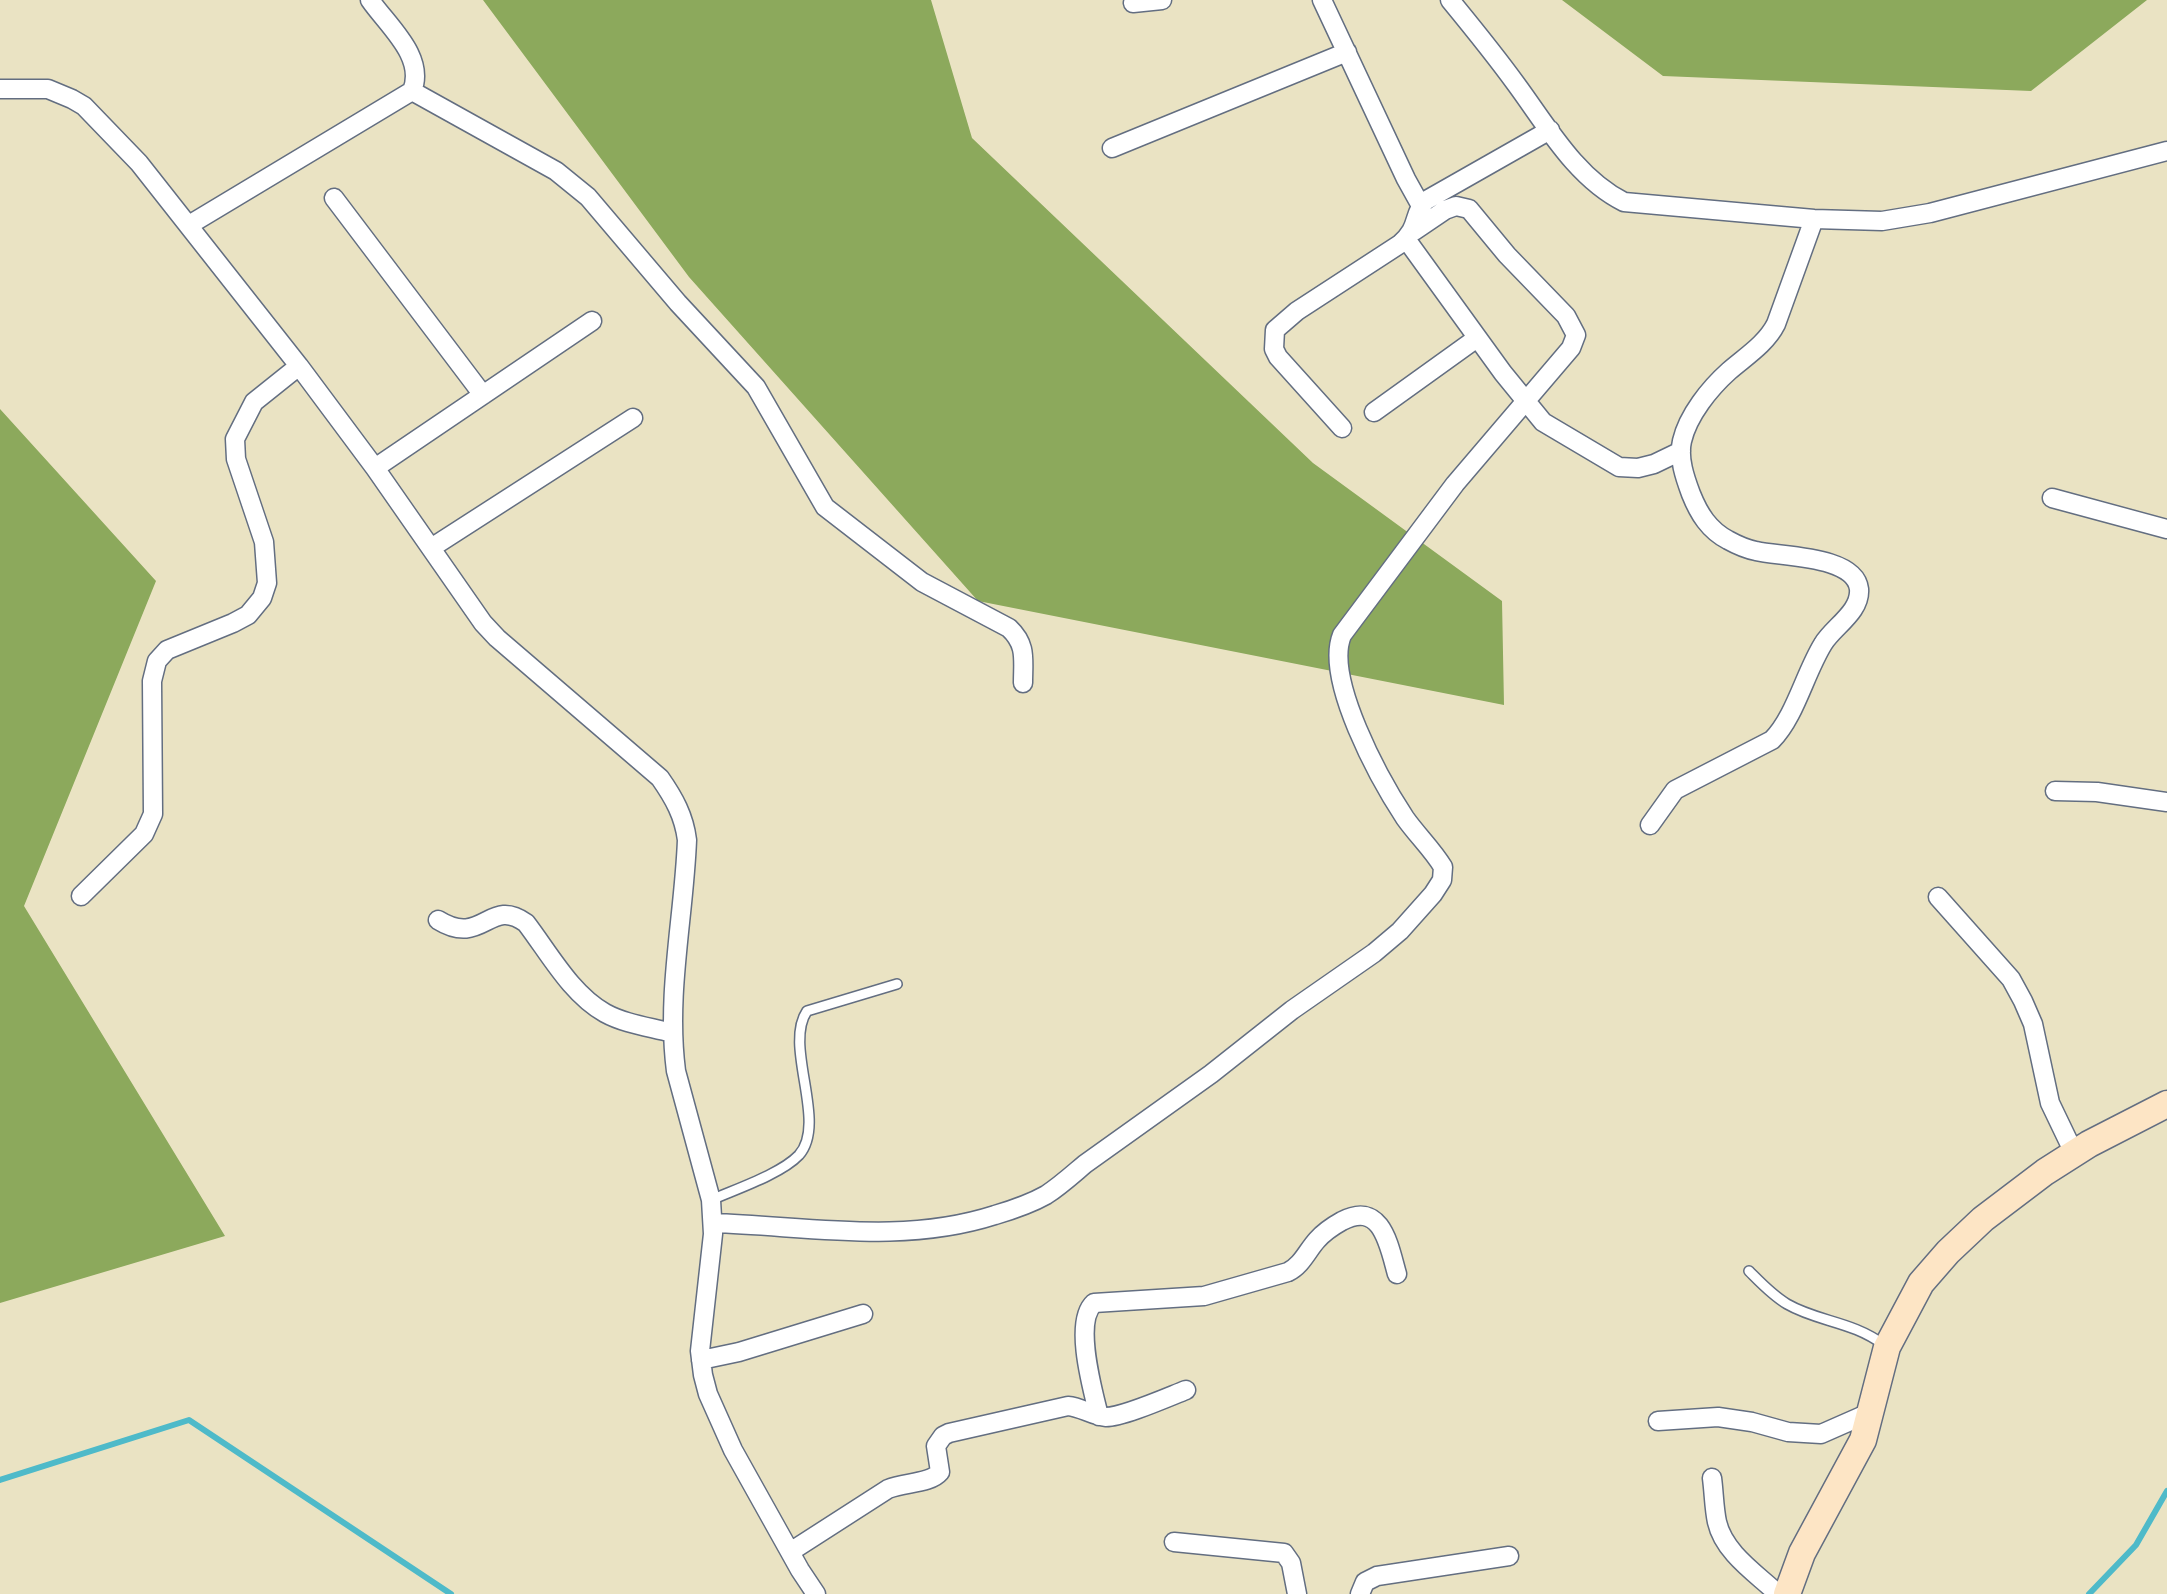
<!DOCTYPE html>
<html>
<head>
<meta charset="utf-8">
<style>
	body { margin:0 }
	canvas { display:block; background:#eae3c3 }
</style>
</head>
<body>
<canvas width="2167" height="1594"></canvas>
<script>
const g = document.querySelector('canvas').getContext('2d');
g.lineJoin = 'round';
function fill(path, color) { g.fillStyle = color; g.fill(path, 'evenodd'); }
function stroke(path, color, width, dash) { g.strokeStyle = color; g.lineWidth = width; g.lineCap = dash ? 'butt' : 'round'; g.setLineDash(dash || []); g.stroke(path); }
const forest = new Path2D(`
	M 483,0 L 931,0 L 972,138 L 1313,463 L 1502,601 L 1504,705 L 978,601 L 689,277 Z
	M 1562,0 L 2147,0 L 2031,91 L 1663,76 Z
	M 0,409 L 156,581 L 24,906 L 225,1236 L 0,1303 Z`);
const stream = new Path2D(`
	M 0,1480 L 189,1420 L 451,1594
	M 2089,1594 L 2136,1545 L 2167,1491`);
const lane = new Path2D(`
	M 711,1200 C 736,1189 781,1174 799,1155 C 828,1122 783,1046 807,1011 L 897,984
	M 1749,1271 C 1761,1283 1772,1295 1787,1304 C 1818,1322 1852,1321 1884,1345`);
const street = new Path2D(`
	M 1322,0 L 1406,179 L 1421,206
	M 1450,0 C 1473,28 1495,55 1516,84 C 1547,126 1576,178 1624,202 L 1814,219 L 1882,221 L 1930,213 L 2167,151
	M 1133,3 L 1162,0
	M 0,89 L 48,89 L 72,99 L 84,106 L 139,163 L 299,366 L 375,468 L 483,623 L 497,638 L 660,778 C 674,798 684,816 687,840 C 684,917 666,994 676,1071 L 711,1200 L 713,1234 L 700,1351 L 703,1375 L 708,1394 L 733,1450 L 800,1570 L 816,1594
	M 412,91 L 556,171 L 588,197 L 678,303 L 756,387 L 825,507 L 922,582 L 1009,628 C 1027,645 1023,659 1023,683
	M 1112,148 L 1347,52
	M 334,198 L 483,395
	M 189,225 L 412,91 C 426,57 388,26 370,0
	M 1406,239 L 1503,373 L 1543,422 L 1619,467 L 1638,468 L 1654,464 L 1681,451
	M 1374,412 L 1477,338
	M 1342,428 L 1278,357 L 1274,349 L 1275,330 L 1297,311 L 1400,244 C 1420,227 1412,216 1425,201 L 1550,130
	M 375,468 L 592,321
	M 2052,498 L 2167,529
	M 431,548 L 633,418
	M 2055,791 L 2097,792 L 2167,802
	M 1650,825 L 1675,790 L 1772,740 C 1795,717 1805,673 1823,644 C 1833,627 1861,612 1859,589 C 1855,555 1780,557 1756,551 C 1746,549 1737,545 1728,540 C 1709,530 1699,514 1691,494 C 1685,478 1678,458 1682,441 C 1688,415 1710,388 1729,371 C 1745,357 1766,344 1776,324 L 1814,219
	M 81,896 L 144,834 L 153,814 L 152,681 L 157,661 L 167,650 L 233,623 L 248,615 L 262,598 L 267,583 L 264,542 L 236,459 L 235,439 L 254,402 L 299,366
	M 1938,897 L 2011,979 L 2023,1001 L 2033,1024 L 2050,1103 L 2074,1153
	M 438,920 C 483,948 489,896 526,923 C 549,953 571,994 605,1013 C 625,1024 650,1027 672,1033
	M 713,1223 C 808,1226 902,1245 995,1215 C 1012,1210 1030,1204 1046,1195 C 1060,1186 1072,1175 1085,1164 L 1211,1074 L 1292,1010 L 1374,953 L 1400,931 L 1433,894 L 1442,880 L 1443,867 C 1432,849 1417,835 1405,818 C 1380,780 1324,679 1342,635 L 1455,484 L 1571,348 L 1576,335 L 1566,316 L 1507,255 L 1469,209 L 1456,206 L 1445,210 L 1414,231
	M 701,1360 L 739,1352 L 863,1314
	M 1099,1416 C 1093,1391 1073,1322 1094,1303 L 1204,1296 L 1288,1272 C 1302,1265 1307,1251 1317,1240 C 1324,1232 1333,1226 1342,1221 C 1382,1200 1389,1246 1397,1274
	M 1658,1421 L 1718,1417 L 1752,1422 L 1788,1432 L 1821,1434 L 1871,1412
	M 1712,1478 C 1714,1493 1714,1508 1717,1522 C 1724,1553 1757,1574 1778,1594
	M 1174,1542 L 1284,1553 L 1291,1563 L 1297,1594
	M 790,1552 L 888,1489 C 904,1482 930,1484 940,1472 L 936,1446 L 943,1436 L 949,1433 L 1068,1406 C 1081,1407 1093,1416 1106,1417 C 1123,1417 1168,1397 1186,1390
	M 1360,1594 L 1365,1582 L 1377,1576 L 1509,1556`);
const secondary = new Path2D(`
	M 1787,1594 L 1802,1553 L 1863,1440 L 1887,1347 L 1921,1283 L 1948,1252 L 1983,1219 L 2045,1172 L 2089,1144 L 2167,1104`);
fill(forest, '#8ca95c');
stroke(stream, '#4ebac9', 6);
stroke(lane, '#636e81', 12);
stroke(street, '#636e81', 21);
stroke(secondary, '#636e81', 29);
stroke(lane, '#fff', 9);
stroke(street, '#fff', 18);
stroke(secondary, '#fde5c5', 26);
</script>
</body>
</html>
